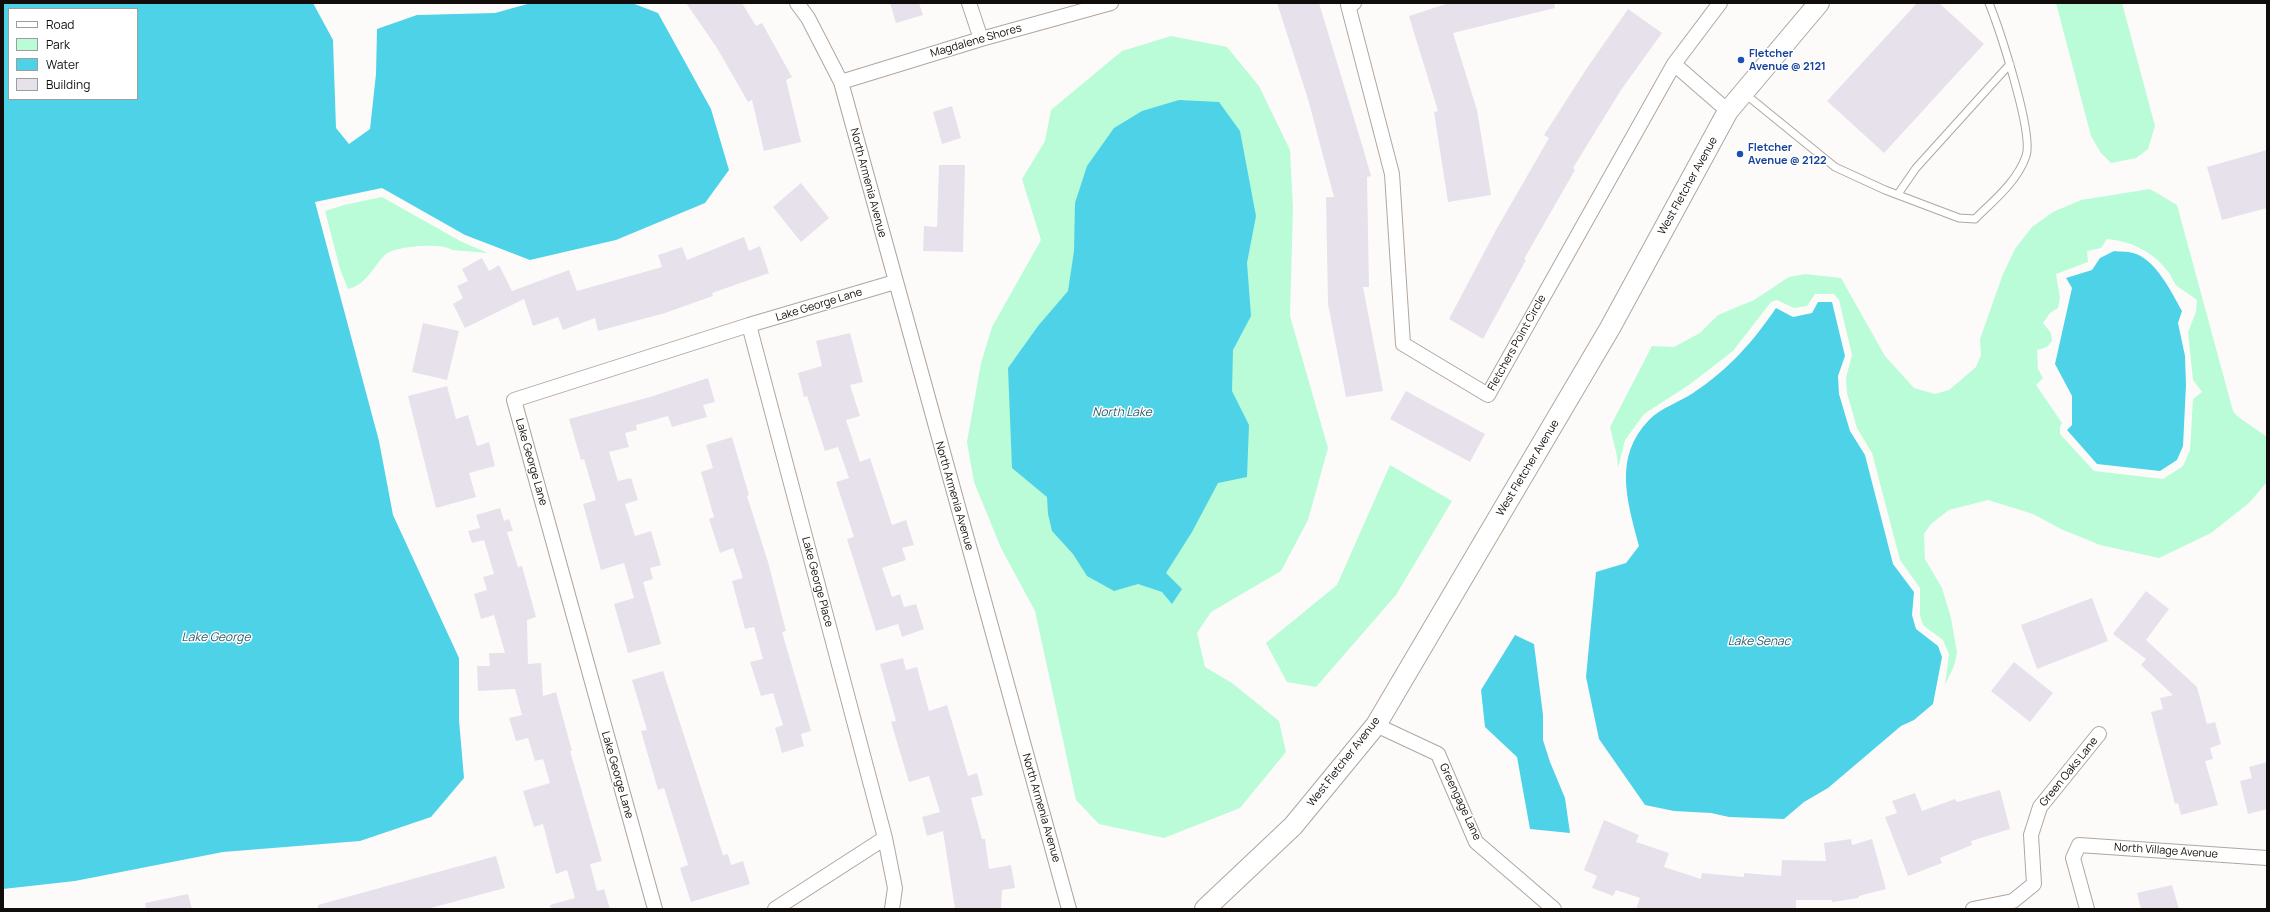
<!DOCTYPE html>
<html>
<head>
<meta charset="utf-8">
<style>
	body { margin:0 }
	#map { position:relative; width:2270px; height:912px; overflow:hidden; background:#fdfbf9; font-family:Manrope,sans-serif }
	canvas { display:block }
	.frame { position:absolute; inset:0; border:4px solid #110d0b; pointer-events:none }
	.legend { position:absolute; left:8px; top:8px; width:130px; height:92px; box-sizing:border-box; background:#fff; border:1px solid #a09e9d; margin:0; padding:5px 7px; list-style:none; font-size:12px; color:#110d0b }
	.legend li { display:flex; align-items:center; gap:8px; height:20px }
	.legend b { width:20px; border:1px solid #a09e9d }
</style>
</head>
<body>
<div id="map">
<canvas width="2270" height="912"></canvas>
<div class="frame"></div>
<ul class="legend">
<li><b style="height:5px;background:#fff"></b>Road</li>
<li><b style="height:11px;background:#b9fcd7"></b>Park</li>
<li><b style="height:11px;background:#4ed2e8"></b>Water</li>
<li><b style="height:11px;background:#e7e1ec"></b>Building</li>
</ul>
</div>
<script>
const g = document.querySelector('canvas').getContext('2d');
g.lineJoin = 'round';
function fill(path, color) { g.fillStyle = color; g.fill(path, 'evenodd'); }
function stroke(path, color, width, dash) { g.strokeStyle = color; g.lineWidth = width; g.lineCap = dash ? 'butt' : 'round'; g.setLineDash(dash || []); g.stroke(path); }
function write(font, color, halo, rows, align = 'center') {
  g.font = font + ' Manrope,sans-serif'; g.lineWidth = 3; g.setLineDash([]); g.textBaseline = 'middle'; g.strokeStyle = halo; g.fillStyle = color; for (const [text, x, y, turn = 0] of rows) {
    g.save(); g.translate(x, y); g.rotate((+turn || 0) * Math.PI / 180); g.textAlign = isNaN(turn) ? turn : align; if (halo) g.strokeText(text, 0, 0); g.fillText(text, 0, 0); g.restore();
  }
}
const green = new Path2D(`
	M 2056,3 L 2122,3 L 2155,126 L 2148,149 L 2136,158 L 2111,163 L 2101,153 L 2091,136 Z
	M 1171,36 L 1227,47 L 1259,86 L 1290,150 L 1293,208 L 1290,316 L 1328,448 L 1308,520 L 1281,571 L 1211,612 L 1197,633 L 1205,667 L 1232,683 L 1279,721 L 1286,752 L 1240,808 L 1164,838 L 1099,824 L 1076,800 L 1035,611 L 1001,548 L 974,482 L 967,442 L 981,363 L 992,327 L 1041,240 L 1022,179 L 1045,141 L 1051,110 L 1122,51 Z
	M 2150,189 L 2177,205 L 2233,411 L 2237,416 L 2267,437 L 2267,482 L 2249,503 L 2211,533 L 2159,558 L 2100,545 L 2061,529 L 2033,514 L 1988,500 L 1949,510 L 1931,524 L 1924,534 L 1925,559 L 1942,588 L 1951,618 L 1957,653 L 1954,666 L 1945,685 L 1949,654 L 1943,640 L 1923,625 L 1920,615 L 1920,588 L 1900,560 L 1872,453 L 1857,428 L 1847,393 L 1846,378 L 1852,355 L 1839,300 L 1834,294 L 1815,294 L 1807,306 L 1794,308 L 1777,300 L 1771,302 L 1733,351 L 1689,385 L 1644,414 L 1625,440 L 1618,468 L 1617,456 L 1610,427 L 1652,346 L 1674,347 L 1700,333 L 1718,315 L 1754,300 L 1789,277 L 1805,274 L 1841,278 L 1885,356 L 1914,388 L 1935,394 L 1949,390 L 1976,367 L 1981,355 L 1980,339 L 2003,274 L 2015,249 L 2032,227 L 2053,212 L 2081,200 ZM 2107,239 C 2131,241 2154,252 2169,273 C 2172,277 2173,282 2177,286 C 2183,291 2191,295 2197,300 L 2196,312 L 2188,332 L 2193,380 L 2202,392 L 2193,399 L 2190,450 L 2183,466 L 2163,479 L 2094,471 L 2060,434 L 2060,427 L 2062,423 L 2036,385 L 2043,378 L 2038,369 L 2037,350 L 2047,347 L 2052,341 L 2051,333 L 2043,323 L 2050,313 L 2058,308 L 2060,298 L 2056,274 L 2088,262 L 2087,251 L 2101,248 Z
	M 382,197 L 462,242 L 488,253 L 452,250 C 444,242 395,246 386,254 C 373,266 367,285 348,289 L 340,269 L 325,211 L 344,205 Z
	M 1390,465 L 1452,501 L 1396,595 L 1316,687 L 1287,682 L 1266,643 L 1337,585 Z`);
const water = new Path2D(`
	M 3,3 L 313,3 L 333,40 L 336,128 L 349,144 L 370,129 L 376,74 L 377,29 L 417,15 L 495,13 L 531,3 L 632,3 L 658,13 L 711,109 L 729,170 L 705,203 L 616,240 L 530,260 L 465,235 L 382,188 L 315,202 L 379,441 L 393,515 L 459,658 L 459,720 L 464,778 L 431,817 L 360,841 L 223,852 L 75,881 L 3,889 ZM 9,9 L 137,9 L 137,99 L 9,99 Z
	M 1179,100 L 1219,102 L 1240,131 L 1256,216 L 1247,263 L 1251,316 L 1233,350 L 1232,391 L 1249,425 L 1247,477 L 1218,483 L 1192,532 L 1166,573 L 1182,589 L 1172,604 L 1162,592 L 1138,584 L 1114,591 L 1087,576 L 1073,554 L 1052,531 L 1048,514 L 1047,497 L 1012,468 L 1008,368 L 1038,326 L 1068,291 L 1074,251 L 1075,203 L 1087,166 L 1114,128 L 1142,111 Z
	M 2114,251 C 2120,252 2127,251 2133,253 C 2155,258 2172,293 2182,311 L 2178,323 L 2185,356 L 2186,385 L 2183,446 L 2177,460 L 2160,471 L 2097,464 L 2067,430 L 2072,425 L 2072,396 L 2055,364 L 2072,288 L 2066,278 L 2092,270 L 2100,258 Z
	M 1818,302 L 1832,302 L 1845,356 L 1838,376 L 1839,394 L 1850,431 L 1865,455 L 1893,564 L 1914,592 L 1912,615 L 1916,629 L 1938,646 L 1942,657 L 1933,704 L 1914,720 L 1901,726 L 1828,788 L 1804,802 L 1784,819 L 1729,817 L 1711,813 L 1674,811 L 1645,805 L 1599,739 L 1586,677 L 1596,572 L 1626,563 L 1639,546 C 1627,501 1613,457 1649,420 C 1660,408 1680,402 1693,393 C 1729,369 1752,343 1776,308 L 1793,317 L 1812,313 Z
	M 1515,635 L 1534,644 L 1543,715 L 1543,740 L 1550,762 L 1565,798 L 1570,833 L 1530,829 L 1517,757 L 1485,727 L 1481,690 Z`);
const building = new Path2D(`
	M 686,3 L 742,3 L 756,26 L 762,23 L 792,77 L 786,80 L 801,142 L 764,151 L 752,100 L 748,102 L 717,48 Z
	M 890,3 L 919,3 L 923,15 L 896,23 Z
	M 1277,3 L 1319,3 L 1363,148 L 1371,176 L 1367,177 L 1369,287 L 1363,287 L 1383,391 L 1346,397 L 1328,304 L 1326,197 L 1334,197 L 1308,99 Z
	M 1449,3 L 1554,3 L 1555,8 L 1453,33 L 1477,110 L 1491,195 L 1448,202 L 1434,112 L 1438,111 L 1409,16 Z
	M 1917,3 L 1939,3 L 1984,44 L 1884,153 L 1827,101 Z
	M 1628,9 L 1662,33 L 1621,90 L 1573,168 L 1575,170 L 1524,259 L 1526,260 L 1483,339 L 1449,319 L 1496,230 L 1549,138 L 1544,135 L 1587,68 Z
	M 952,106 L 961,138 L 942,144 L 933,112 Z
	M 2267,150 L 2267,208 L 2222,220 L 2207,167 Z
	M 939,165 L 965,165 L 963,252 L 923,251 L 924,226 L 937,227 Z
	M 801,183 L 829,218 L 801,242 L 773,207 Z
	M 744,237 L 749,251 L 760,246 L 769,273 L 712,293 L 713,296 L 665,313 L 598,331 L 595,318 L 563,330 L 558,317 L 533,326 L 524,299 L 465,328 L 453,304 L 463,298 L 457,286 L 468,281 L 462,269 L 482,258 L 489,271 L 499,265 L 512,291 L 569,270 L 577,291 L 662,267 L 658,255 L 682,247 L 687,260 Z
	M 423,323 L 459,331 L 447,380 L 412,372 Z
	M 850,333 L 863,382 L 850,385 L 860,416 L 846,420 L 860,462 L 870,458 L 892,525 L 906,520 L 914,545 L 902,548 L 906,560 L 882,568 L 892,597 L 900,594 L 904,607 L 916,604 L 924,629 L 902,637 L 898,624 L 876,631 L 847,539 L 854,537 L 836,482 L 849,478 L 838,447 L 825,451 L 807,396 L 804,397 L 798,373 L 822,366 L 816,341 Z
	M 708,378 L 715,402 L 703,405 L 707,417 L 672,427 L 668,416 L 636,425 L 637,430 L 625,433 L 629,447 L 609,452 L 618,481 L 631,478 L 638,500 L 625,504 L 635,536 L 651,531 L 661,565 L 650,568 L 653,579 L 643,582 L 661,644 L 628,653 L 614,604 L 634,598 L 624,563 L 601,570 L 583,504 L 596,500 L 584,459 L 581,460 L 569,419 L 650,397 Z
	M 447,386 L 456,419 L 468,415 L 477,446 L 489,442 L 495,466 L 469,473 L 476,497 L 436,508 L 408,396 Z
	M 1406,391 L 1485,434 L 1470,462 L 1390,419 Z
	M 732,437 L 749,495 L 747,496 L 768,562 L 786,631 L 782,632 L 811,731 L 801,734 L 804,746 L 782,753 L 775,728 L 783,725 L 773,693 L 761,696 L 750,662 L 763,659 L 754,627 L 745,629 L 732,581 L 743,578 L 733,548 L 720,553 L 709,519 L 714,517 L 701,472 L 713,468 L 706,445 Z
	M 500,508 L 504,521 L 509,519 L 513,531 L 507,532 L 518,567 L 522,566 L 536,617 L 527,620 L 528,664 L 541,663 L 543,696 L 556,692 L 572,751 L 570,751 L 602,861 L 590,864 L 597,891 L 604,889 L 610,909 L 551,909 L 550,905 L 575,898 L 567,870 L 556,874 L 543,824 L 534,827 L 523,791 L 550,783 L 543,759 L 535,761 L 528,738 L 516,741 L 509,718 L 522,715 L 515,689 L 478,691 L 477,666 L 490,666 L 489,653 L 505,653 L 494,615 L 481,619 L 474,594 L 487,590 L 483,577 L 494,574 L 484,540 L 472,543 L 468,531 L 480,528 L 476,515 Z
	M 2146,591 L 2169,609 L 2146,640 L 2197,687 L 2207,724 L 2215,722 L 2221,744 L 2210,748 L 2213,759 L 2205,761 L 2218,805 L 2181,815 L 2178,803 L 2175,804 L 2151,712 L 2163,709 L 2160,698 L 2173,695 L 2141,665 L 2146,659 L 2113,634 Z
	M 2092,598 L 2108,641 L 2037,669 L 2021,625 Z
	M 903,658 L 906,670 L 917,667 L 929,711 L 947,705 L 968,776 L 977,773 L 983,795 L 971,798 L 982,839 L 985,839 L 989,869 L 1011,865 L 1015,888 L 1002,890 L 1001,909 L 955,909 L 943,831 L 927,836 L 922,817 L 940,812 L 929,776 L 909,782 L 891,722 L 896,721 L 880,664 Z
	M 2014,662 L 2053,693 L 2030,722 L 1991,691 Z
	M 663,671 L 723,855 L 728,854 L 731,865 L 743,861 L 750,884 L 691,902 L 680,868 L 688,865 L 664,788 L 658,790 L 641,731 L 647,730 L 632,680 Z
	M 2267,762 L 2267,809 L 2248,814 L 2240,781 L 2252,778 L 2249,767 Z
	M 2000,790 L 2010,829 L 1971,841 L 1972,845 L 1940,858 L 1942,863 L 1908,876 L 1885,817 L 1897,813 L 1892,801 L 1915,793 L 1922,811 L 1955,799 L 1957,802 Z
	M 1604,820 L 1639,835 L 1636,842 L 1669,853 L 1664,867 L 1701,879 L 1702,873 L 1744,877 L 1744,873 L 1781,876 L 1782,860 L 1826,861 L 1824,843 L 1851,839 L 1852,845 L 1872,839 L 1886,889 L 1859,896 L 1859,898 L 1832,902 L 1832,900 L 1796,900 L 1796,909 L 1636,909 L 1640,898 L 1616,890 L 1613,896 L 1592,888 L 1597,876 L 1584,870 Z
	M 496,856 L 505,888 L 427,909 L 318,909 L 318,905 Z
	M 2172,885 L 2179,909 L 2141,909 L 2137,893 Z
	M 188,894 L 192,909 L 146,909 L 145,903 Z`);
const lane = new Path2D(`
	M 1744,93 L 1835,167 L 1885,190 L 1959,218 L 1975,219 C 1994,200 2017,182 2026,156 C 2034,133 1999,28 1989,3
	M 1898,194 L 1916,168 L 2010,64`);
const street = new Path2D(`
	M 797,3 L 808,18 L 841,82 L 1069,909
	M 969,3 L 981,39
	M 1354,3 L 1348,5 L 1392,174 L 1403,344 L 1488,395 L 1674,64 L 1720,3
	M 1674,64 L 1728,111
	M 841,82 L 981,39 L 1111,3
	M 749,325 L 885,838 L 895,888 L 892,909
	M 1376,725 L 1438,754 L 1476,842 L 1554,909
	M 655,909 L 514,400 L 749,325 L 895,282
	M 775,909 L 885,838
	M 1973,909 L 2013,901 L 2034,884 L 2031,835 L 2040,807 L 2099,734
	M 2087,909 L 2073,858 L 2079,845 L 2267,858`);
const secondary = new Path2D(`
	M 1205,909 L 1293,826 L 1376,725 L 1610,328 L 1728,111 L 1819,3`);
const markers = [
	[1741,60,4,"#1a4fb4"],
	[1740,154,4,"#1a4fb4"]
];
const streetNames = [
	["Magdalene Shores",976,41,-16],
	["North Armenia Avenue",868,183,75],
	["West Fletcher Avenue",1688,186,-61],
	["Lake George Lane",819,305,-17],
	["Fletchers Point Circle",1517,343,-61],
	["Lake George Lane",531,462,74],
	["West Fletcher Avenue",1528,468,-59],
	["North Armenia Avenue",954,496,74],
	["Lake George Place",817,582,75],
	["West Fletcher Avenue",1344,762,-52],
	["Green Oaks Lane",2069,772,-51],
	["Lake George Lane",617,775,74],
	["Greengage Lane",1460,802,65],
	["North Armenia Avenue",1041,808,74],
	["North Village Avenue",2166,851,4]
];
const transitNames = [
	["Fletcher",1749,54],
	["Avenue @ 2121",1749,67],
	["Fletcher",1748,148],
	["Avenue @ 2122",1748,161]
];
const waterNames = [
	["North Lake",1122,413],
	["Lake George",216,638],
	["Lake Senac",1759,642]
];
fill(green, '#b9fcd7');
fill(water, '#4ed2e8');
fill(building, '#e7e1ec');
stroke(lane, '#b0a69f', 9);
stroke(street, '#b0a69f', 16);
stroke(secondary, '#b0a69f', 22);
stroke(lane, '#fff', 7);
stroke(street, '#fff', 14);
stroke(secondary, '#fff', 20);
for (const [x, y, r, color] of markers) { const dot = new Path2D(); dot.arc(x, y, r, 0, 2 * Math.PI); g.fillStyle = color; g.fill(dot); stroke(dot, '#fff', 1.5); }
write('11px', '#110d0b', '#fff', streetNames);
write('bold 11px', '#164399', '#fff', transitNames, 'left');
write('italic 12px', '#2b616a', '#fff', waterNames);
</script>
</body>
</html>
